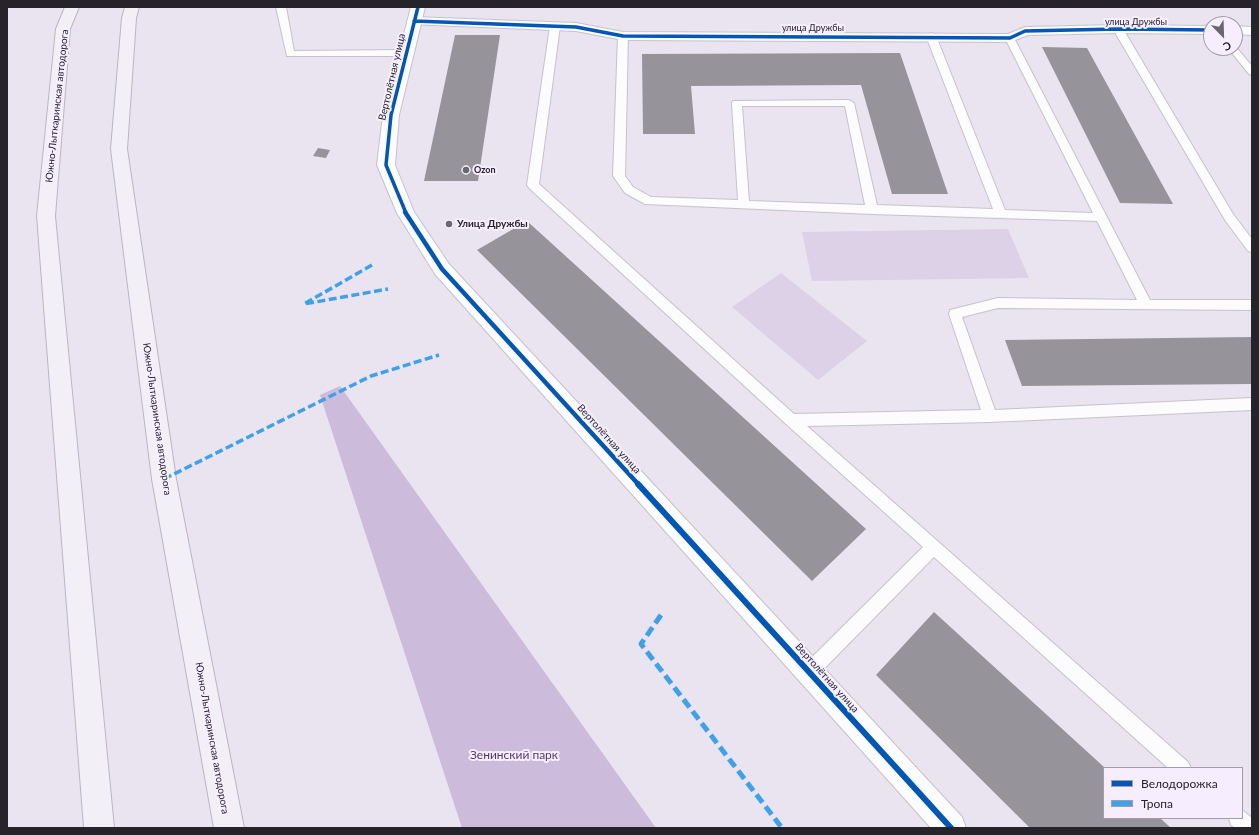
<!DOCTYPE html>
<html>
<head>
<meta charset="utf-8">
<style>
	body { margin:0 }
	#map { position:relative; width:1259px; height:835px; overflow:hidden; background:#eae4f0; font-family:Lato,sans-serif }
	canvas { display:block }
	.frame { position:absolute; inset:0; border:8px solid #27232b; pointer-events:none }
	.legend { position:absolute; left:1103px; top:767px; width:140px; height:52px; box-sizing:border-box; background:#f6eefe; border:1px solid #a39daa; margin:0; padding:5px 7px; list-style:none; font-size:12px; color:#27232b }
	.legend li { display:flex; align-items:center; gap:8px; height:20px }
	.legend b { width:20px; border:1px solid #a39daa }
	.north { position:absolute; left:1203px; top:16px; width:40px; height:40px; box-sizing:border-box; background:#f6eefe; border:1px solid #a39daa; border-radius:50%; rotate:157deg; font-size:11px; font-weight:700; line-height:16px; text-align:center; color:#27232b }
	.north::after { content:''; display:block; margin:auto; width:14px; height:18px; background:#6b6770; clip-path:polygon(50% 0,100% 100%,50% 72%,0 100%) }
</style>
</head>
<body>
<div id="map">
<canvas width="1259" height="835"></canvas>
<div class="frame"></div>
<ul class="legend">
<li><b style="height:5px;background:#0057b8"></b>Велодорожка</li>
<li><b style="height:5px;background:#3ea2eb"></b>Тропа</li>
</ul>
<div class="north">С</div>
</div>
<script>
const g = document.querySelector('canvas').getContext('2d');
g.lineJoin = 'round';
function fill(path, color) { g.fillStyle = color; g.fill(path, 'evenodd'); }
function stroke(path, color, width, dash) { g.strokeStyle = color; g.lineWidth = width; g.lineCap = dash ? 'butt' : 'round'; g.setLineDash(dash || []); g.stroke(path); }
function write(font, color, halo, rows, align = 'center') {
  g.font = font + ' Lato,sans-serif'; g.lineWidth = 4; g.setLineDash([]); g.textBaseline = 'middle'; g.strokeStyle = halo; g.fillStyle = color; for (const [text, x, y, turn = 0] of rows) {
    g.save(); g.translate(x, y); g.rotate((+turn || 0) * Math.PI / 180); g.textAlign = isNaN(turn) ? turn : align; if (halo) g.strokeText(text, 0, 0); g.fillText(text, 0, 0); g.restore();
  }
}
const green = new Path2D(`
	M 1008,229 L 1029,278 L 812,281 L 802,232 Z
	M 781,273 L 867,341 L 818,380 L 732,307 Z`);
const forest = new Path2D(`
	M 340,386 L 656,828 L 462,828 L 320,395 Z`);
const building = new Path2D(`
	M 455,35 L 500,35 L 478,181 L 424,181 Z
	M 1042,47 L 1087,48 L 1173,204 L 1120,203 Z
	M 900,53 L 948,194 L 892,194 L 861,85 L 691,86 L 695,134 L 643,134 L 642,54 Z
	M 318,148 L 330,150 L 326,158 L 313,156 Z
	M 527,221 L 866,529 L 812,581 L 477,250 Z
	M 1252,337 L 1252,384 L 1022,386 L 1005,340 Z
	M 934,612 L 1104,767 L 1104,818 L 1160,818 L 1171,828 L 1030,828 L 876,675 Z`);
const service = new Path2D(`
	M 276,7 L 286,7 L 294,51 L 406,50 L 411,53 L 406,56 L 287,56 Z
	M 555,23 L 560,26 L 539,184 L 794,414 L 981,410 L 949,314 L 950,310 L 998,298 L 1137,300 L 1097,221 L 872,214 L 645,204 L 625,193 L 613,176 L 618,36 L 620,34 L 623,33 L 628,36 L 625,176 L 633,187 L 651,197 L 738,200 L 732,103 L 733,101 L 849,100 L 854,103 L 877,205 L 993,209 L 926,36 L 931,33 L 936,36 L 1005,210 L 1093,213 L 1005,38 L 1010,35 L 1013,36 L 1150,300 L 1252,300 L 1252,310 L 998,308 L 962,317 L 995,410 L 1252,398 L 1252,410 L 990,422 L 807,426 L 1188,762 L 1191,768 L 1168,768 L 934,557 L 815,678 L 809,681 L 803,678 L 800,672 L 803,666 L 923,547 L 786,424 L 529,188 L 527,185 L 550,26 ZM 742,106 L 845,106 L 865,205 L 749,201 Z
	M 1118,26 L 1123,29 L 1233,214 L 1252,239 L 1252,252 L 1248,251 L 1225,220 L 1113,29 Z
	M 1235,46 L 1252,66 L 1252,75 L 1249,74 L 1228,48 L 1235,48 Z
	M 1242,810 L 1252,818 L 1252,828 L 1235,828 L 1231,825 L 1229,818 L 1242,818 Z`);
const minor = new Path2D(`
	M 414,17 L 576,23 L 623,32 L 1008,34 L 1025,27 L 1118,25 L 1211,26 L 1211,34 L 1118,33 L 1028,35 L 1010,42 L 623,40 L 576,31 L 409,24 L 407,21 L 409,18 Z
	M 1235,26 L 1252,27 L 1252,35 L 1235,34 Z`);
const tertiary = new Path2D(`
	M 411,7 L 425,7 L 399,115 L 395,165 L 414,212 L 449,264 L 962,817 L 966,828 L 931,828 L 435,274 L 397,213 L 377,165 L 383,115 Z`);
const primary = new Path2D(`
	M 65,7 L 79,7 L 70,29 L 55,216 L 114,828 L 84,828 L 37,216 L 56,29 Z
	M 125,7 L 139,7 L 136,18 L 127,149 L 176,479 L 244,828 L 214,828 L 152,479 L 111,149 L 122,18 Z`);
const quietFar1 = new Path2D(`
	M 372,265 L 304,304 L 388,289
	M 164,479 L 371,376 L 439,355`);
const quiet = new Path2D(`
	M 661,615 L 641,644 L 782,828`);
const cyclewayFar2 = new Path2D(`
	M 414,21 L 576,27 L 623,36 L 1010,38 L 1025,31 L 1118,29 L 1211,30
	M 406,213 L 386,165 L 391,115 L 418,7`);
const cyclewayFar1 = new Path2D(`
	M 405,212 L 442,269 L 639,485`);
const cycleway = new Path2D(`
	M 638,484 L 951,828`);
const markers = [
	[466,170,4,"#6b6770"],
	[449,224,4,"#6b6770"]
];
const farStreetnames = [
	["улица Дружбы",1136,22],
	["улица Дружбы",813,28]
];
const farPoinames = [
	["Ozon",474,170]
];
const streetNames = [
	["Вертолётная улица",392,77,-77],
	["Южно-Лыткаринская автодорога",57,106,-84],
	["Южно-Лыткаринская автодорога",157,419,82],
	["Вертолётная улица",609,439,48],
	["Вертолётная улица",827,678,48],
	["Южно-Лыткаринская автодорога",212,738,80]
];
const poiNames = [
	["Улица Дружбы",457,224]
];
const nearParknames = [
	["Зенинский парк",514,755]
];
fill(green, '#dcd1e7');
fill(forest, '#ccbbdb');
fill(building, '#97939b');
stroke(service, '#c6c2cb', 2);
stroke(minor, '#c6c2cb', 2);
stroke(tertiary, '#c6c2cb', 2);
stroke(primary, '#bcb4c4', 2);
fill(service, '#fcfbfd');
fill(minor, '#fcfbfd');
fill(tertiary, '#fcfbfd');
fill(primary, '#f3eff7');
stroke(quietFar1, '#3ea2eb', 3.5, [8, 3.5]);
stroke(quiet, '#3ea2eb', 5, [10, 5]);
stroke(cyclewayFar2, '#0057b8', 3.5);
stroke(cyclewayFar1, '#0057b8', 4.5);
stroke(cycleway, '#0057b8', 6);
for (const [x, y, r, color] of markers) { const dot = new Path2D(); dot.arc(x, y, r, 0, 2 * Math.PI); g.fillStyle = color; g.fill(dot); stroke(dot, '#f6eefe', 1.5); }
write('9px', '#27232b', '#f6eefe', farStreetnames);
write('bold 9px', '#27232b', '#f6eefe', farPoinames, 'left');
write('10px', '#27232b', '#f6eefe', streetNames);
write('bold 10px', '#27232b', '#f6eefe', poiNames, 'left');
write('12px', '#573671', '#f6eefe', nearParknames);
</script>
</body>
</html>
